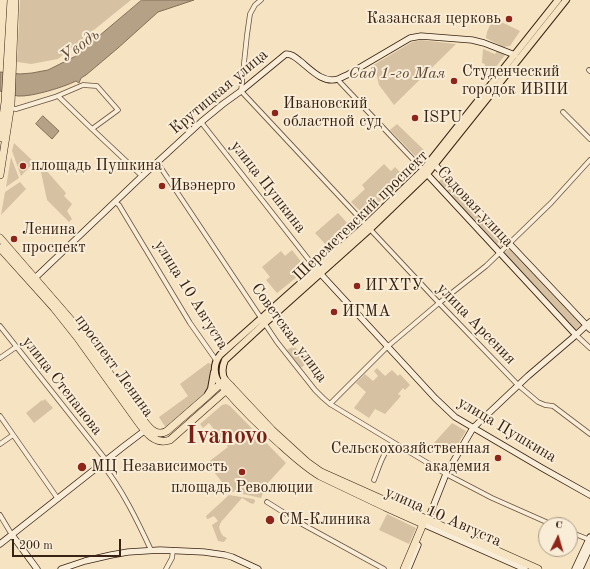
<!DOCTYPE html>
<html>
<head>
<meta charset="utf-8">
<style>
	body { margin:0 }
	#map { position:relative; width:590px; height:569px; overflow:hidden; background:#f6e3c1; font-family:"Old Standard TT",serif }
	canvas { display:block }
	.north { position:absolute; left:538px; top:517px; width:40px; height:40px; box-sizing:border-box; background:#f9edd7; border:1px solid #ab9c89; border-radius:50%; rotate:5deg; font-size:11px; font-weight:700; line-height:16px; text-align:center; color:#372213 }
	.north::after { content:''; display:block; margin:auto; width:14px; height:18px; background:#8f2418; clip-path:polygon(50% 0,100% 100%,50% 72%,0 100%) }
	.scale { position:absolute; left:12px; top:539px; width:109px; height:18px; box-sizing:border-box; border:2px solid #372213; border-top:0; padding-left:5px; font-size:12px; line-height:14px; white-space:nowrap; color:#372213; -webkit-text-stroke:3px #f9edd7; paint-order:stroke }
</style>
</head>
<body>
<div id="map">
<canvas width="590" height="569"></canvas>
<div class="north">С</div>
<div class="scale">200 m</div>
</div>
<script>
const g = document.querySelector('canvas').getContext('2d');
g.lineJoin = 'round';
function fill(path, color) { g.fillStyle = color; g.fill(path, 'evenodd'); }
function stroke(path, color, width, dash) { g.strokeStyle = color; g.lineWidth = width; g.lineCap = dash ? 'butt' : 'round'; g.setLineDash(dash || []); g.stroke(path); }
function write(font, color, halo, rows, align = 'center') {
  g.font = font + ' "Old Standard TT",serif'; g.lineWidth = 4; g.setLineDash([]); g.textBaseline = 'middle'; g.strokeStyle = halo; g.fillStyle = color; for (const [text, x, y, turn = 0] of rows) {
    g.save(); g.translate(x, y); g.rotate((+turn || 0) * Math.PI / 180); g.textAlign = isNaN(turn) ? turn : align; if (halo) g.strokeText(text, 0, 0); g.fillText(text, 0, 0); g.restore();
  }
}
const green = new Path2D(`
	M 20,0 L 131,0 L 58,59 L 31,64 L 17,62 Z
	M 493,18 L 520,31 L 510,46 L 503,47 L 486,38 L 487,32 Z
	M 421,40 L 456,44 L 394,105 L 379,85 L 376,71 L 370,67 L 412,42 Z
	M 483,49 L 495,54 L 497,51 L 505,55 L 486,80 L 483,79 L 485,64 L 482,63 Z
	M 397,124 L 424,150 L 417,158 L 390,130 Z
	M 14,143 L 34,162 L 21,176 L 12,151 Z
	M 11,157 L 19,178 L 6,187 Z
	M 384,164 L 391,171 L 395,167 L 405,177 L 365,216 L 351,202 L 365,189 L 362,185 Z
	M 45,169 L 66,193 L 64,196 L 72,204 L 67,211 L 72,219 L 69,222 L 47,200 L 41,172 Z
	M 444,177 L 508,244 L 499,251 L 437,183 Z
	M 20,182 L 26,189 L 1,215 L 5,192 Z
	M 338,213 L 352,228 L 344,235 L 339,230 L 333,235 L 338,240 L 329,248 L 315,233 Z
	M 511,247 L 584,325 L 576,332 L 503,254 Z
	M 292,250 L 307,269 L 277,293 L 266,280 L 270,277 L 262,267 L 281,251 L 285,256 Z
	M 294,346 L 306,360 L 305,365 L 300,368 L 287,350 Z
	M 208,363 L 211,364 L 210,388 L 206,395 L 166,428 L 159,417 L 188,396 L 180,384 Z
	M 377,368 L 385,376 L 392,370 L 398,376 L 400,374 L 410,385 L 405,390 L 403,388 L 398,394 L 401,396 L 385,414 L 375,409 L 369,418 L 354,408 L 366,392 L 356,383 L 365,374 L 373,381 L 378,376 L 374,371 Z
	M 45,399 L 53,408 L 34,423 L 26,413 L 42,400 L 43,401 Z
	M 226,404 L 230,406 L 286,463 L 267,484 L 261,498 L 229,491 L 207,463 L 228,447 L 209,423 L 203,428 L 200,424 L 222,405 Z
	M 452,423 L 466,431 L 454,450 L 447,446 L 444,450 L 434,443 Z
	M 229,495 L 253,499 L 255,500 L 255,502 L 253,504 L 250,503 L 242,498 L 221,522 L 219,527 L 221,533 L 223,536 L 227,538 L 224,542 L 218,541 L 212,525 L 218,521 L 214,516 L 208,519 L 207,519 L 206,516 Z
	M 387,514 L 416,528 L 409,544 L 379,530 Z`);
const water = new Path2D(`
	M 142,0 L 194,0 L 158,12 L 118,48 L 86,75 L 81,78 L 79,83 L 76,81 C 64,87 32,97 18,96 C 12,95 6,93 0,91 L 0,72 L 20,74 L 32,73 L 48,70 L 74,57 Z
	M 43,116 L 59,131 L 52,139 L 36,124 Z`);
const street = new Path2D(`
	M 261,0 L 255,5 L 250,14 L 247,35 L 241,91 L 439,303 L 518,385 L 538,402 L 545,405 L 553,406 L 590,434
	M 589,70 L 590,71
	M 338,80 L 424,171
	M 10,108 L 16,109 L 55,97 L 83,85 L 97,86 L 118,110 L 92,129 L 58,96
	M 563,112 L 590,139
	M 201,122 L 316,269
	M 92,129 L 142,176
	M 157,162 L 277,342 L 315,390 L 323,398 L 330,404 L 363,424 L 446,474 L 492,498 L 553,525
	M 115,202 L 119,205 L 190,323 L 216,360
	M 0,326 L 106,460
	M 576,335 L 590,348
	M 0,358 L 16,347
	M 330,404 L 387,347 L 439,303 L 486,266 L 551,203 L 590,160
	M 0,416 L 58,499
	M 0,444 L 13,435
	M 102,464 C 122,489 137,520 151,550
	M 374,480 C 379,467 383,452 393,443
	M 267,502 L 302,524 L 384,569
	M 0,515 L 12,535
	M 570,532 L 590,540
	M 166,569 L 172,558 L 173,550`);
const secondary = new Path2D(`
	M 435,165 L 590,329
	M 427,174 L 576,335
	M 318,271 L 435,398 L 455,417 L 542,468 L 590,495
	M 35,278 L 139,179 L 201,122 L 223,104 L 241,91 L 286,54 C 292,54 295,57 300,61 C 310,69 323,84 338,79 C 341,78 344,76 347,75 L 410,38 L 421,36 L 472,40 L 484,43 L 515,55
	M 427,522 L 446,474 L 473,428 L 528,376 L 576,335 L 590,322
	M 424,523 L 423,524 L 525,569
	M 12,535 L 37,569
	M 0,544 L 123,447 L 148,428
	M 61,569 L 85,561 L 111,555 L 128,552 L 160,550 L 204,552 L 225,555 L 232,557 L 258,569
	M 408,569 L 418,545
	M 575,569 L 590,537
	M 580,569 L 590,547`);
const primary = new Path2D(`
	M 225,380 C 221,373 222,367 225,360 L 265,323 L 370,229 L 427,174 L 566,0
	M 220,384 C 213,375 213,364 220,355 L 366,225 L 423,170 L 558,0
	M 208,394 L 211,389 L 214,372`);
const highway = new Path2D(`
	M 0,138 L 5,102 L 11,0
	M 0,175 L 11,104 L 15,0
	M 0,238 L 72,321 L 144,421 C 150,429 157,437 167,431 L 205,398 L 225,380 L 272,430 L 307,462 L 321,472 L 538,569
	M 0,248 L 54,308 L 77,337 L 138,422 C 146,433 155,445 170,440 L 231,386
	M 223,387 C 241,408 260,427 281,445 C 293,456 305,467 320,476 L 385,507 L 423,524 L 404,569`);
const markers = [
	[509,19,4,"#8f2418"],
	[454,81,4,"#8f2418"],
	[275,113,4,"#8f2418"],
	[415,118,4,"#8f2418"],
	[23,166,4,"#8f2418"],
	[162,186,4,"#8f2418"],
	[14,239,4,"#8f2418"],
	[357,286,4,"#8f2418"],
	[334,312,4,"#8f2418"],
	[498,458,4,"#8f2418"],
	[82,467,5,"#8f2418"],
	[242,472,4,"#8f2418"],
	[270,520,5,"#8f2418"]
];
const poiNames = [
	["Казанская церковь",501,19,"right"],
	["Студенческий",462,72],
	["городок ИВПИ",462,90],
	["Ивановский",283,104],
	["областной суд",283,122],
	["ISPU",423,118],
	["площадь Пушкина",31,166],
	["Ивэнерго",170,186],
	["Ленина",22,230],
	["проспект",22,248],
	["ИГХТУ",365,286],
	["ИГМА",342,312],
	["Сельскохозяйственная",490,449,"right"],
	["академия",490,467,"right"],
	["МЦ Независимость",91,467],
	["площадь Революции",242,488,"center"],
	["СМ-Клиника",279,520]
];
const parkNames = [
	["Сад 1-го Мая",397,74]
];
const streetNames = [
	["Крутицкая улица",219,92,-40],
	["улица Пушкина",268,187,52],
	["Садовая улица",475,207,47],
	["Шереметевский проспект",361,216,-44],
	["улица 10 Августа",191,295,58],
	["улица Арсения",476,324,46],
	["Советская улица",289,333,54],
	["проспект Ленина",114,366,54],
	["улица Степанова",62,386,52],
	["улица Пушкина",507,430,31],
	["улица 10 Августа",443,517,24]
];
const waterNames = [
	["Уводь",80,46,-36]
];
const townNames = [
	["Ivanovo",227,437]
];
fill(green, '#d6c2a3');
fill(water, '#b5a186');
stroke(water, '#836e58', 1);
stroke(street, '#67523e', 5.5);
stroke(secondary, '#372213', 7);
stroke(primary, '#372213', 8);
stroke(highway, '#372213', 8);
stroke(street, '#f9edd7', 4);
stroke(secondary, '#f9edd7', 5.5);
stroke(primary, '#f6e3c1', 6);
stroke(highway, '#f6e3c1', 7);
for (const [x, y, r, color] of markers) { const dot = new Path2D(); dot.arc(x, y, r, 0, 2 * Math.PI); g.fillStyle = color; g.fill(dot); stroke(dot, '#f9edd7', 1.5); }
write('16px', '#372213', '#f9edd7', poiNames, 'left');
write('italic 16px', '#5f4a37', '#f9edd7', parkNames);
write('16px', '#372213', '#f9edd7', streetNames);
write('italic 17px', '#634e3b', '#f9edd7', waterNames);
write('bold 24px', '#7a1f14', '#f9edd7', townNames);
</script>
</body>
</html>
